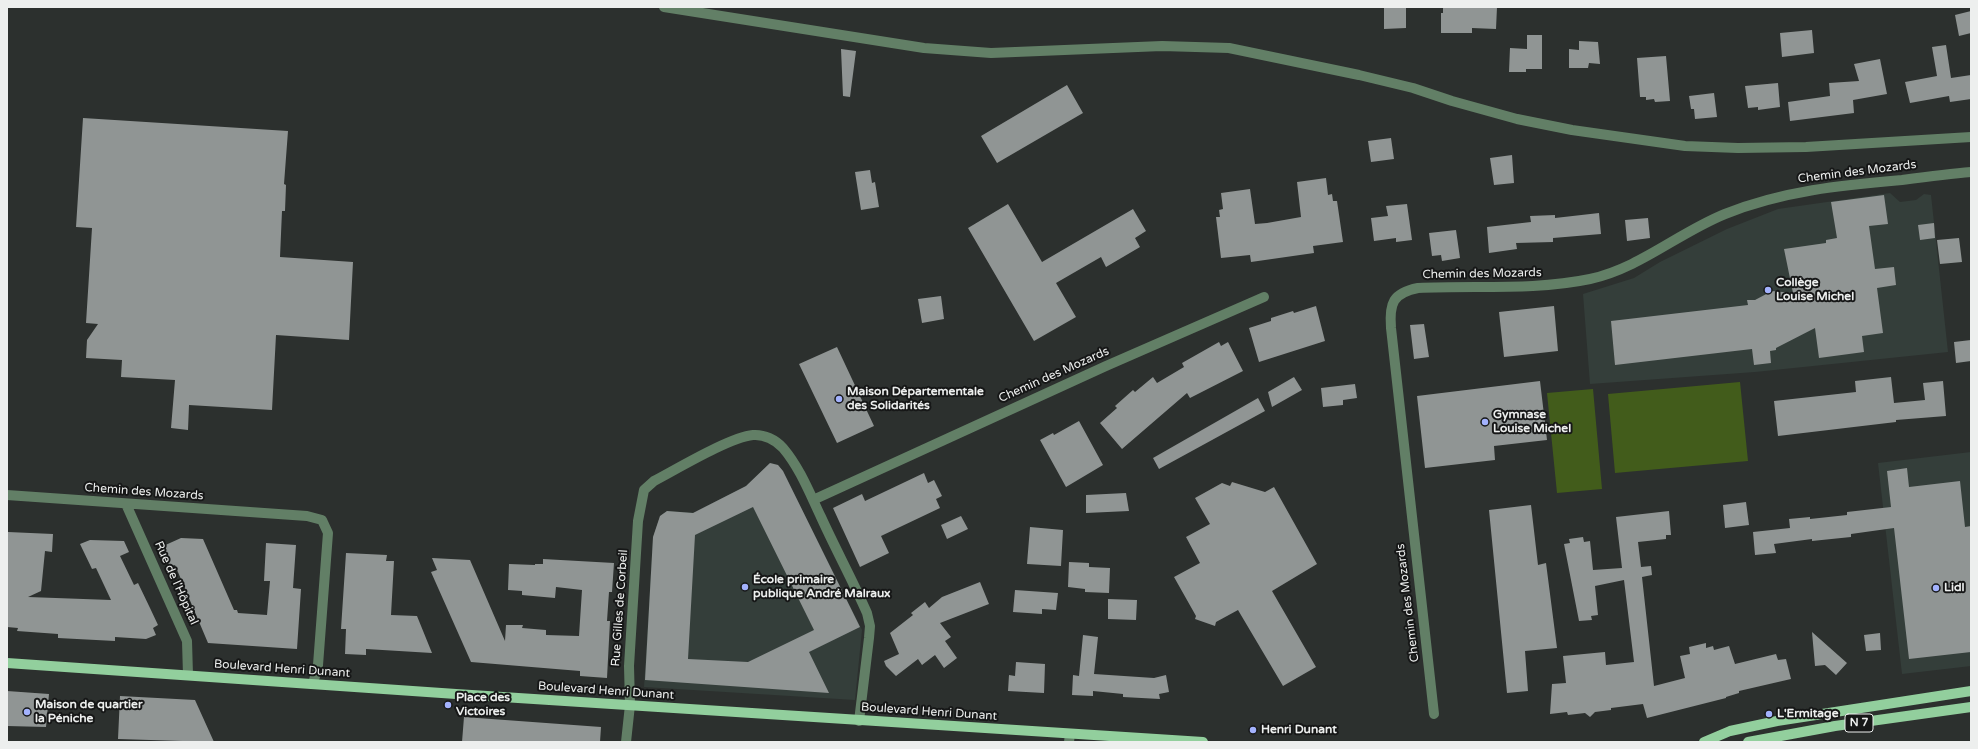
<!DOCTYPE html>
<html>
<head>
<meta charset="utf-8">
<style>
	body { margin:0 }
	#map { position:relative; width:1978px; height:749px; overflow:hidden; background:#2c302e; font-family:"Varela Round",sans-serif }
	canvas { display:block }
	.frame { position:absolute; inset:0; border:8px solid #edefee; pointer-events:none }
</style>
</head>
<body>
<div id="map">
<canvas width="1978" height="749"></canvas>
<div class="frame"></div>
</div>
<script>
const g = document.querySelector('canvas').getContext('2d');
g.lineJoin = 'round';
function fill(path, color) { g.fillStyle = color; g.fill(path, 'evenodd'); }
function stroke(path, color, width, dash) { g.strokeStyle = color; g.lineWidth = width; g.lineCap = dash ? 'butt' : 'round'; g.setLineDash(dash || []); g.stroke(path); }
function write(font, color, halo, rows, align = 'center') {
  g.font = font + ' "Varela Round",sans-serif'; g.lineWidth = 4; g.setLineDash([]); g.textBaseline = 'middle'; g.strokeStyle = halo; g.fillStyle = color; for (const [text, x, y, turn = 0] of rows) {
    g.save(); g.translate(x, y); g.rotate((+turn || 0) * Math.PI / 180); g.textAlign = isNaN(turn) ? turn : align; if (halo) g.strokeText(text, 0, 0); g.fillText(text, 0, 0); g.restore();
  }
}
const built = new Path2D(`
	M 1890,193 L 1900,202 L 1916,200 L 1924,194 L 1931,195 L 1948,352 L 1755,372 L 1590,384 L 1583,294 L 1634,278 L 1660,262 L 1727,229 L 1778,209 Z
	M 1971,452 L 1971,666 L 1902,674 L 1878,463 Z
	M 770,463 L 778,465 L 783,471 L 862,630 L 855,700 L 644,687 L 653,537 L 660,516 L 667,511 L 698,513 L 697,511 L 746,486 Z`);
const green = new Path2D(`
	M 1740,382 L 1748,461 L 1615,473 L 1608,394 Z
	M 1593,389 L 1602,489 L 1557,493 L 1547,393 Z`);
const building = new Path2D(`
	M 1384,7 L 1406,7 L 1406,28 L 1384,29 Z
	M 1443,7 L 1497,7 L 1496,29 L 1472,28 L 1472,33 L 1441,33 L 1441,13 L 1443,13 Z
	M 1971,11 L 1971,33 L 1959,36 L 1955,15 Z
	M 1812,30 L 1814,53 L 1782,57 L 1780,33 Z
	M 1527,35 L 1542,35 L 1542,69 L 1526,69 L 1526,72 L 1509,72 L 1510,48 L 1527,49 Z
	M 1579,41 L 1598,42 L 1600,64 L 1589,63 L 1588,68 L 1569,68 L 1569,49 L 1579,50 Z
	M 1946,45 L 1951,78 L 1971,75 L 1971,99 L 1950,102 L 1949,96 L 1910,103 L 1905,82 L 1937,76 L 1932,47 Z
	M 841,49 L 856,51 L 850,97 L 843,96 Z
	M 1666,56 L 1670,101 L 1655,102 L 1654,99 L 1646,100 L 1646,97 L 1640,97 L 1637,58 Z
	M 1880,59 L 1887,94 L 1853,100 L 1854,113 L 1790,121 L 1788,102 L 1830,96 L 1829,83 L 1859,81 L 1854,64 Z
	M 1778,83 L 1780,107 L 1758,110 L 1758,107 L 1748,108 L 1745,86 Z
	M 1067,85 L 1083,113 L 997,163 L 981,136 Z
	M 1714,93 L 1717,117 L 1695,119 L 1694,109 L 1691,109 L 1689,96 Z
	M 83,118 L 288,131 L 284,184 L 286,185 L 285,211 L 282,211 L 280,257 L 353,262 L 349,340 L 276,335 L 272,410 L 189,405 L 188,430 L 171,428 L 175,380 L 121,377 L 122,360 L 86,358 L 87,340 L 98,324 L 86,323 L 92,228 L 76,227 Z
	M 1391,138 L 1394,159 L 1371,162 L 1368,141 Z
	M 1512,155 L 1514,183 L 1494,185 L 1490,158 Z
	M 870,170 L 872,183 L 875,182 L 879,207 L 861,210 L 855,172 Z
	M 1326,178 L 1328,195 L 1332,194 L 1333,201 L 1337,201 L 1343,242 L 1313,246 L 1314,253 L 1251,262 L 1250,255 L 1221,258 L 1216,217 L 1220,217 L 1219,210 L 1223,209 L 1221,193 L 1250,189 L 1255,224 L 1267,223 L 1301,217 L 1297,182 Z
	M 1884,195 L 1888,224 L 1869,226 L 1875,269 L 1894,267 L 1896,285 L 1877,288 L 1883,333 L 1862,336 L 1864,352 L 1819,358 L 1815,328 L 1776,348 L 1776,350 L 1770,351 L 1771,363 L 1754,365 L 1752,349 L 1615,365 L 1611,321 L 1748,305 L 1747,300 L 1755,300 L 1772,291 L 1793,293 L 1784,249 L 1826,243 L 1826,240 L 1837,238 L 1831,202 Z
	M 1008,204 L 1042,262 L 1133,209 L 1146,231 L 1135,238 L 1140,247 L 1106,267 L 1101,257 L 1056,283 L 1076,317 L 1034,341 L 968,228 Z
	M 1407,204 L 1412,240 L 1396,242 L 1396,238 L 1374,241 L 1371,218 L 1388,216 L 1386,206 Z
	M 1599,213 L 1601,234 L 1553,238 L 1553,242 L 1516,243 L 1517,249 L 1489,253 L 1487,227 L 1531,222 L 1530,216 L 1555,215 L 1555,218 Z
	M 1648,218 L 1650,238 L 1627,241 L 1625,220 Z
	M 1934,223 L 1935,238 L 1920,240 L 1918,225 Z
	M 1456,230 L 1460,258 L 1442,261 L 1441,255 L 1432,256 L 1429,233 Z
	M 1959,238 L 1962,262 L 1940,264 L 1937,240 Z
	M 941,296 L 944,319 L 922,323 L 918,299 Z
	M 1316,306 L 1325,341 L 1259,362 L 1249,328 L 1271,321 L 1271,318 L 1293,311 L 1294,313 Z
	M 1554,306 L 1558,351 L 1504,357 L 1499,312 Z
	M 1424,324 L 1429,357 L 1414,359 L 1410,325 Z
	M 1971,340 L 1971,361 L 1956,363 L 1954,342 Z
	M 1219,342 L 1221,346 L 1228,342 L 1243,371 L 1190,398 L 1187,393 L 1122,449 L 1100,423 L 1117,408 L 1115,406 L 1133,390 L 1135,392 L 1153,377 L 1157,383 L 1184,367 L 1182,363 Z
	M 837,347 L 874,426 L 837,443 L 799,364 Z
	M 1294,377 L 1302,390 L 1272,407 L 1268,392 Z
	M 1891,377 L 1894,403 L 1925,400 L 1923,383 L 1943,381 L 1946,416 L 1896,420 L 1896,422 L 1778,436 L 1774,401 L 1856,392 L 1855,381 Z
	M 1540,381 L 1547,440 L 1494,446 L 1495,460 L 1425,468 L 1417,396 Z
	M 1355,384 L 1357,398 L 1343,400 L 1343,405 L 1323,407 L 1321,388 Z
	M 1258,398 L 1265,411 L 1159,469 L 1153,458 Z
	M 1079,421 L 1103,465 L 1066,487 L 1040,440 L 1053,433 L 1054,435 Z
	M 770,463 L 778,465 L 783,471 L 860,627 L 809,652 L 829,693 L 645,680 L 653,537 L 660,516 L 667,511 L 693,513 L 746,486 ZM 753,507 L 814,630 L 748,662 L 688,659 L 695,535 Z
	M 1907,468 L 1909,487 L 1960,481 L 1965,527 L 1971,526 L 1971,652 L 1909,659 L 1894,528 L 1851,534 L 1851,537 L 1812,541 L 1812,539 L 1774,544 L 1776,553 L 1755,555 L 1753,532 L 1790,528 L 1789,519 L 1810,517 L 1810,519 L 1847,515 L 1847,512 L 1891,507 L 1887,471 Z
	M 924,473 L 928,483 L 934,480 L 942,496 L 936,499 L 940,508 L 881,536 L 889,553 L 860,567 L 833,508 L 862,494 L 865,501 Z
	M 1232,482 L 1265,492 L 1274,487 L 1317,564 L 1272,591 L 1316,667 L 1283,686 L 1238,610 L 1216,622 L 1215,626 L 1195,619 L 1196,616 L 1174,577 L 1200,563 L 1186,537 L 1210,524 L 1195,498 L 1222,483 L 1230,486 Z
	M 1126,493 L 1129,511 L 1086,513 L 1086,495 Z
	M 1746,502 L 1749,525 L 1725,528 L 1723,505 Z
	M 1531,505 L 1538,565 L 1546,563 L 1557,648 L 1525,651 L 1528,691 L 1507,693 L 1489,510 Z
	M 1669,511 L 1671,535 L 1666,535 L 1666,539 L 1638,542 L 1641,567 L 1651,566 L 1652,575 L 1642,577 L 1654,686 L 1685,678 L 1680,656 L 1690,654 L 1689,647 L 1706,643 L 1706,648 L 1713,646 L 1714,650 L 1729,646 L 1735,664 L 1776,654 L 1778,660 L 1786,659 L 1791,679 L 1739,691 L 1739,693 L 1726,697 L 1726,698 L 1647,718 L 1643,704 L 1611,708 L 1611,710 L 1595,712 L 1590,717 L 1585,713 L 1568,715 L 1567,712 L 1550,714 L 1552,684 L 1566,683 L 1563,656 L 1605,652 L 1606,665 L 1634,662 L 1624,580 L 1595,586 L 1598,615 L 1591,616 L 1592,620 L 1579,621 L 1564,544 L 1570,543 L 1569,539 L 1583,537 L 1584,542 L 1590,541 L 1593,570 L 1622,568 L 1616,517 Z
	M 961,516 L 968,529 L 947,539 L 941,525 Z
	M 1030,527 L 1063,530 L 1061,566 L 1027,564 Z
	M 8,532 L 53,534 L 52,552 L 45,551 L 41,591 L 28,597 L 111,600 L 96,568 L 92,569 L 80,544 L 90,540 L 124,541 L 129,552 L 120,556 L 134,585 L 138,583 L 150,608 L 158,625 L 153,628 L 156,635 L 146,639 L 115,637 L 115,641 L 58,638 L 58,634 L 17,631 L 18,628 L 7,627 Z
	M 181,538 L 203,539 L 234,610 L 237,610 L 238,613 L 267,615 L 270,581 L 264,581 L 266,543 L 296,545 L 293,588 L 301,589 L 297,649 L 208,643 L 175,565 L 170,567 L 161,547 Z
	M 346,553 L 387,555 L 386,561 L 394,561 L 391,615 L 417,616 L 432,653 L 366,649 L 366,655 L 345,654 L 346,629 L 341,629 Z
	M 432,558 L 470,560 L 505,641 L 506,625 L 523,625 L 522,628 L 546,630 L 546,635 L 579,636 L 582,590 L 556,587 L 555,598 L 522,595 L 522,591 L 508,590 L 509,564 L 535,565 L 535,564 L 543,564 L 543,559 L 614,563 L 612,592 L 609,592 L 607,621 L 610,621 L 607,678 L 580,676 L 580,671 L 471,662 L 431,572 L 437,570 Z
	M 1069,562 L 1089,563 L 1089,567 L 1110,568 L 1109,593 L 1085,592 L 1085,589 L 1068,587 Z
	M 980,582 L 989,604 L 940,623 L 951,637 L 945,641 L 957,658 L 944,668 L 935,655 L 922,665 L 918,659 L 896,676 L 886,666 L 884,661 L 899,654 L 890,633 L 913,615 L 911,613 L 925,602 L 929,608 L 942,597 Z
	M 1015,590 L 1058,593 L 1056,610 L 1042,609 L 1042,614 L 1013,612 Z
	M 1108,599 L 1137,600 L 1136,620 L 1108,619 Z
	M 1812,632 L 1847,663 L 1836,675 L 1825,665 L 1815,666 Z
	M 1880,633 L 1881,650 L 1866,651 L 1864,635 Z
	M 1083,635 L 1098,637 L 1094,674 L 1154,678 L 1166,675 L 1169,692 L 1159,694 L 1160,699 L 1123,697 L 1123,694 L 1093,691 L 1093,696 L 1072,695 L 1073,675 L 1079,676 Z
	M 1016,662 L 1045,664 L 1044,693 L 1008,691 L 1009,675 L 1015,676 Z
	M 7,691 L 49,694 L 46,727 L 7,726 Z
	M 120,696 L 195,700 L 214,742 L 118,739 Z
	M 464,717 L 601,727 L 600,742 L 462,742 Z`);
const minor = new Path2D(`
	M 664,7 L 924,48 L 991,53 L 1162,46 L 1229,48 L 1359,75 L 1413,88 L 1452,101 L 1517,119 L 1572,130 L 1685,146 L 1738,148 L 1806,147 L 1971,137
	M 7,495 L 307,516 L 322,520 L 328,533 L 318,665 L 313,684
	M 813,500 L 1106,366 L 1264,297
	M 126,504 L 187,641 L 188,675
	M 1434,714 L 1391,328 C 1389,303 1393,293 1418,288 C 1475,285 1533,291 1590,279 C 1640,268 1678,233 1725,214 C 1782,191 1842,185 1902,180 C 1925,177 1948,174 1971,172
	M 626,742 L 630,705 L 629,666 L 638,521 L 644,490 L 654,481 C 677,469 730,437 753,435 C 764,434 776,440 783,448 C 800,468 810,494 821,517 C 836,550 853,581 867,613 L 870,626 L 869,638 L 859,721
	M 1069,742 L 1070,734`);
const major = new Path2D(`
	M 7,663 L 456,694 L 1203,742
	M 1704,742 L 1730,731 L 1777,721 L 1971,691
	M 1748,742 L 1835,726 L 1971,707`);
const markers = [
	[1768,290,4,"#a3b2fd"],
	[839,399,4,"#a3b2fd"],
	[1485,422,4,"#a3b2fd"],
	[745,587,4,"#a3b2fd"],
	[1936,588,4,"#a3b2fd"],
	[448,705,4,"#a3b2fd"],
	[27,712,4,"#a3b2fd"],
	[1769,714,4,"#a3b2fd"],
	[1253,730,4,"#a3b2fd"]
];
const shields = [
	[1859,723,28]
];
const shieldNames = [
	["N 7",1859,723]
];
const streetNames = [
	["Chemin des Mozards",1857,172,-7],
	["Chemin des Mozards",1482,274,-1],
	["Chemin des Mozards",1054,375,-24],
	["Chemin des Mozards",144,492,4],
	["Rue de l'Hôpital",176,583,66],
	["Chemin des Mozards",1408,603,-97],
	["Rue Gilles de Corbeil",620,608,-86],
	["Boulevard Henri Dunant",282,669,4],
	["Boulevard Henri Dunant",606,691,4],
	["Boulevard Henri Dunant",929,712,4]
];
const poiNames = [
	["Collège",1776,283],
	["Louise Michel",1776,297],
	["Maison Départementale",847,392],
	["des Solidarités",847,406],
	["Gymnase",1493,415],
	["Louise Michel",1493,429],
	["École primaire",753,580],
	["publique André Malraux",753,594],
	["Lidl",1944,588],
	["Place des",456,698],
	["Victoires",456,712],
	["Maison de quartier",35,705],
	["la Péniche",35,719],
	["L'Ermitage",1777,714],
	["Henri Dunant",1261,730]
];
fill(built, '#343e3a');
fill(green, '#425c1b');
fill(building, '#909594');
stroke(minor, '#627f66', 10);
stroke(major, '#92cf9d', 10);
for (const [x, y, r, color] of markers) { const dot = new Path2D(); dot.arc(x, y, r, 0, 2 * Math.PI); g.fillStyle = color; g.fill(dot); stroke(dot, '#161717', 1.5); }
for (const [x, y, w] of shields) { const box = new Path2D(); box.roundRect(x - w / 2, y - 9, w, 18, 3); g.fillStyle = '#161717'; g.fill(box); stroke(box, '#edefee', 1); }
write('bold 11px', '#edefee', null, shieldNames);
write('12px', '#edefee', '#161717', streetNames);
write('bold 12px', '#edefee', '#161717', poiNames, 'left');
</script>
</body>
</html>
